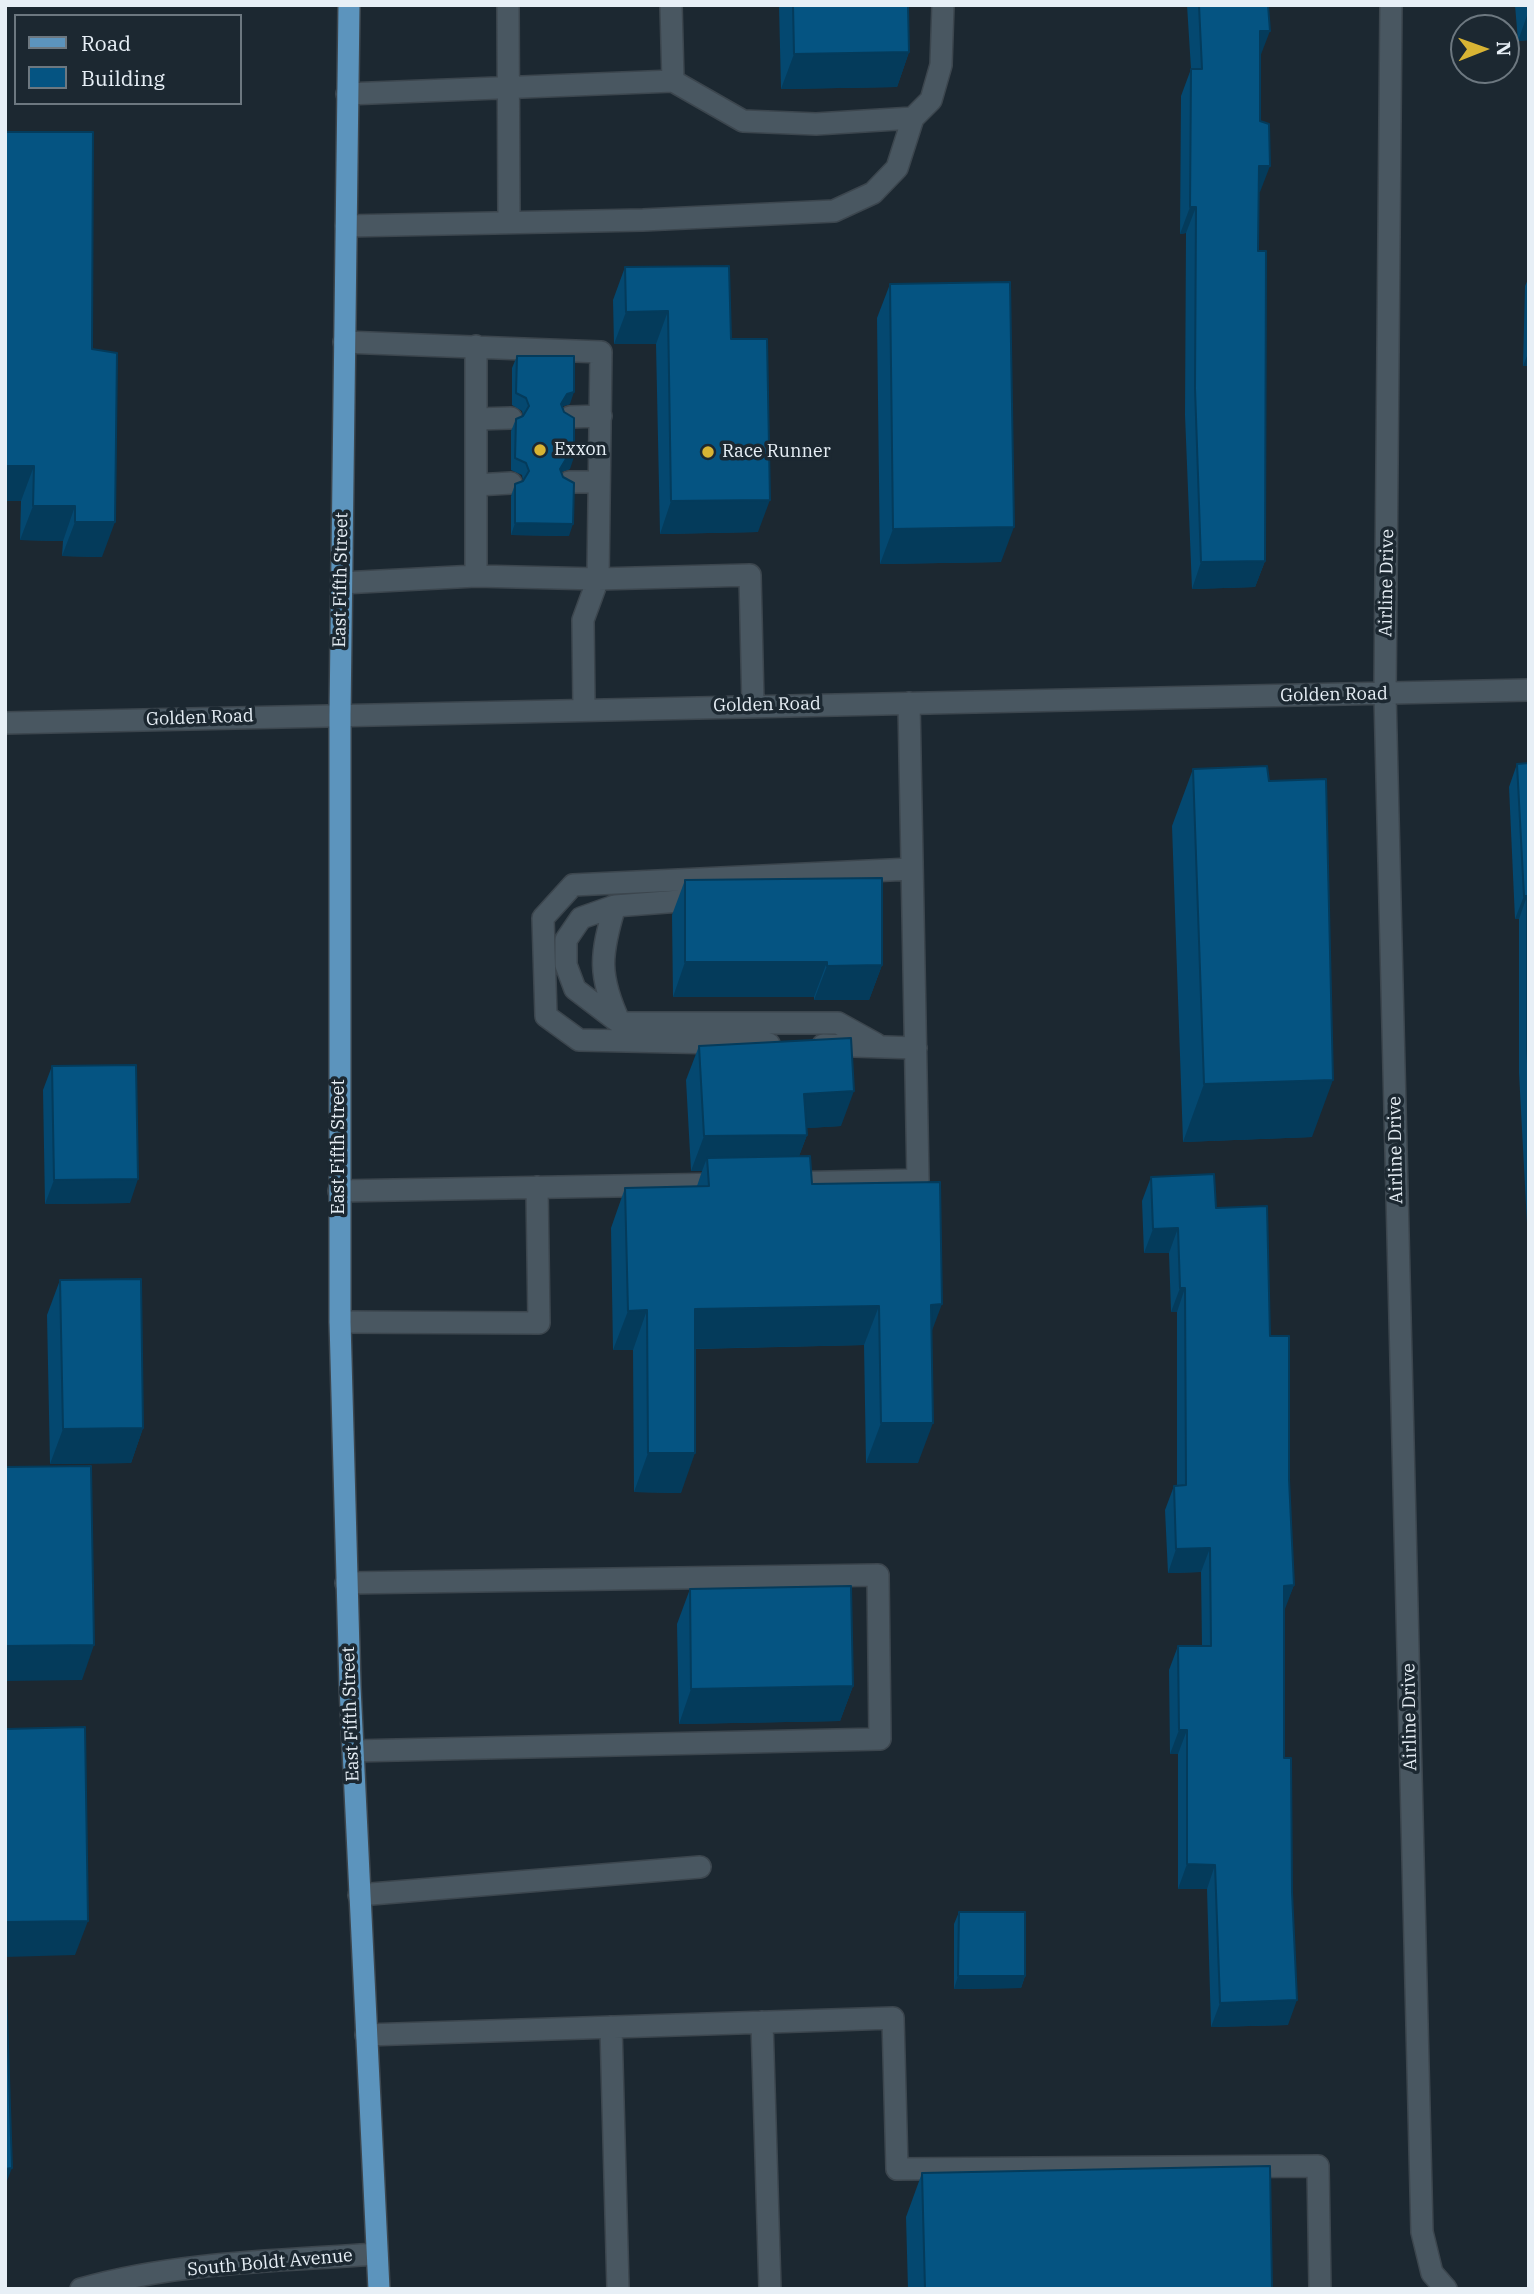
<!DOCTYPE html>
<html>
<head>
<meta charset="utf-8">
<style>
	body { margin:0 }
	#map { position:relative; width:1534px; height:2294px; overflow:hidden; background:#1c2831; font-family:"IBM Plex Serif",serif }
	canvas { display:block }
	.frame { position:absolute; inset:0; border:7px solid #e7eff6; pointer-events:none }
	.legend { position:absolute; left:14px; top:14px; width:228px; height:91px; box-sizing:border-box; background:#1c2831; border:2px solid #6d7880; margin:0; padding:9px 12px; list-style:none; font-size:21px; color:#e7eff6 }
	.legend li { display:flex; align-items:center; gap:14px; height:35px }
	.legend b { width:35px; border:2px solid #6d7880 }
	.north { position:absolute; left:1450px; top:14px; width:70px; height:70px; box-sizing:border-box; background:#1c2831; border:2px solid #6d7880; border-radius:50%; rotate:89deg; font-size:19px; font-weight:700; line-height:28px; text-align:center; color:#e7eff6 }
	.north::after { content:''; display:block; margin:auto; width:24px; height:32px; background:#d8b434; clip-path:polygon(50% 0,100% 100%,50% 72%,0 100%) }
</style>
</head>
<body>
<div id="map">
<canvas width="1534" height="2294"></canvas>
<div class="frame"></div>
<ul class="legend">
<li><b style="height:9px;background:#5c94bd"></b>Road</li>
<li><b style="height:19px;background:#055482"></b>Building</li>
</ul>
<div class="north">N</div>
</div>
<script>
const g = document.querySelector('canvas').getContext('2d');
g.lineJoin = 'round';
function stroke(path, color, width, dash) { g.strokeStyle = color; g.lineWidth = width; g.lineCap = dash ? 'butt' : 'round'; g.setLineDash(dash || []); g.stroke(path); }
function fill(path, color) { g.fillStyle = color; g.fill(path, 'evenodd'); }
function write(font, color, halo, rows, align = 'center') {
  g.font = font + ' "IBM Plex Serif",serif'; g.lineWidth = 7; g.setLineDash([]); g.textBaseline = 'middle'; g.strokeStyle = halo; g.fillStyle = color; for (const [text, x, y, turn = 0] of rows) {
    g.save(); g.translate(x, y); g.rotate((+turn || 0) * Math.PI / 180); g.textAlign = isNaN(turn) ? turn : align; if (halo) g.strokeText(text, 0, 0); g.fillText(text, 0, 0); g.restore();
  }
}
const minor = new Path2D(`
	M 508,5 L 509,222
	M 1391,5 L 1385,694 L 1422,2232 L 1432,2273 L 1446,2289
	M 673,81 L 743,121 L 816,124 L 913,118
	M 347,94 L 673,81 L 671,5
	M 346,226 L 643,220 L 834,211 L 873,193 L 897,168 L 913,118 L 931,100 L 941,65 L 943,5
	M 344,342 L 601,352 L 598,579 L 583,620 L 584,708
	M 570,417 L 601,416
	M 476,419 L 511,418
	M 569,482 L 599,482
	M 476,485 L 511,483
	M 476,576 L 476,346
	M 342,583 L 476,576 L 598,579 L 750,575 L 753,705
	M 5,723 L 1529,690
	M 706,899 L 615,906 C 600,955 598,976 620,1023 L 838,1023 L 876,1044
	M 615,906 L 581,918 L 566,940 L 566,965 L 575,989 L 617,1021
	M 769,1044 L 579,1040 L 546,1016 L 543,918 L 573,885 L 911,869
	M 823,1045 L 916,1048
	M 785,1183 L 918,1180 L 909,703
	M 339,1191 L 725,1184
	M 340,1322 L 539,1323 L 537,1187
	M 346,1583 L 878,1575 L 880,1739 L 353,1751
	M 359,1895 L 700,1867
	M 762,2022 L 770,2289
	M 611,2027 L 618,2289
	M 366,2035 L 893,2018 L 897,2169 L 1318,2166 L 1320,2289
	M 81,2289 C 176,2262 278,2261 377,2254`);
const major = new Path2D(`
	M 349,5 L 340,714 L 340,1322 L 350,1687 L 379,2289`);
const wall = new Path2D(`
	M 779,5 L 908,5 L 909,52 L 897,87 L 781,89 Z
	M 1187,5 L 1268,5 L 1260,57 L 1260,192 L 1259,192 L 1258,251 L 1265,561 L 1255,587 L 1192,589 L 1185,415 L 1186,233 L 1180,234 L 1181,96 L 1191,69 Z
	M 1515,5 L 1529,5 L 1529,40 L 1518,41 Z
	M 5,132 L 92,349 L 102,557 L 62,556 L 63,541 L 20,540 L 21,501 L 5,501 Z
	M 625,267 L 731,339 L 758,532 L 660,534 L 656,344 L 614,344 L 613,300 Z
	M 1529,277 L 1529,366 L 1523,366 L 1525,286 Z
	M 890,284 L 1001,562 L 880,564 L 877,318 Z
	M 517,356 L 570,404 L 563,406 L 570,469 L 561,472 L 569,536 L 511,535 L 511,496 L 515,484 L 523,481 L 522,475 L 511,470 L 511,431 L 516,419 L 523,416 L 522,411 L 512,405 L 512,368 Z
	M 1529,516 L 1529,574 L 1527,574 Z
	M 1529,763 L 1529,1261 L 1519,1073 L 1519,919 L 1515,919 L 1509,787 L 1517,764 Z
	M 1193,769 L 1269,781 L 1312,1137 L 1183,1142 L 1172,826 Z
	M 685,880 L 882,965 L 869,1000 L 814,1000 L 814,997 L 673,997 L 672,915 Z
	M 699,1046 L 841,1126 L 806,1128 L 807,1135 L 799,1156 L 812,1184 L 931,1333 L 918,1463 L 866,1463 L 864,1345 L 695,1349 L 681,1493 L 634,1492 L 633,1350 L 613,1350 L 611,1228 L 625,1188 L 697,1186 L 702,1171 L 691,1171 L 686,1080 Z
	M 52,1066 L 130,1203 L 45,1204 L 43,1090 Z
	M 1151,1177 L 1216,1208 L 1270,1336 L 1289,1479 L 1294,1585 L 1284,1609 L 1284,1758 L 1288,2025 L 1211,2027 L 1207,1889 L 1178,1889 L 1178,1754 L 1170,1754 L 1169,1670 L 1178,1646 L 1202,1646 L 1201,1572 L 1168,1573 L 1165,1510 L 1174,1486 L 1177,1485 L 1177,1312 L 1171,1312 L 1169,1253 L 1144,1253 L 1142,1201 Z
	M 60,1280 L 143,1428 L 131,1463 L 50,1464 L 47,1315 Z
	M 690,1589 L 853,1686 L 840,1721 L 679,1724 L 677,1624 Z
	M 959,1912 L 1025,1976 L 1021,1988 L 954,1989 L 954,1924 Z
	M 922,2173 L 1272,2289 L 908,2289 L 906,2217 Z`);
const shadedWall = new Path2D(`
	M 1529,10 L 1529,40 L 1518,41 Z
	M 1260,31 L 1270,31 L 1260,57 L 1250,58 Z
	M 909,52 L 897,87 L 781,89 L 794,54 Z
	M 1259,166 L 1270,166 L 1260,192 L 1249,193 Z
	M 1190,207 L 1196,207 L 1186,233 L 1180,234 Z
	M 668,311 L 656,344 L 614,344 L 626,312 Z
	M 1529,351 L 1529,366 L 1523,366 Z
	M 574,392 L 570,404 L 563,406 L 561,404 L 567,394 Z
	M 574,457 L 570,469 L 562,471 L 556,481 L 560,469 L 566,459 Z
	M 5,466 L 34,466 L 21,501 L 5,501 Z
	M 770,500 L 758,532 L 660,534 L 671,501 Z
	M 33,506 L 75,506 L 63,541 L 20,540 Z
	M 75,522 L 115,522 L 102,557 L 62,556 Z
	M 515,523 L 573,524 L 569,536 L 511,535 Z
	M 1014,527 L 1001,562 L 880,564 L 893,529 Z
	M 1265,561 L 1255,587 L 1192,589 L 1201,562 Z
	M 1524,896 L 1527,896 L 1519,919 L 1515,919 Z
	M 685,962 L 827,962 L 814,997 L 673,997 Z
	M 882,965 L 869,1000 L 814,1000 L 827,966 Z
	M 1333,1080 L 1312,1137 L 1183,1142 L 1204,1084 Z
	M 854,1091 L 841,1126 L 792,1129 L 804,1094 Z
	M 807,1135 L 794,1169 L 707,1158 L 702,1171 L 691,1171 L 704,1136 Z
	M 138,1179 L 130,1203 L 45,1204 L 54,1180 Z
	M 1178,1228 L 1169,1253 L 1144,1253 L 1153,1229 Z
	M 1180,1288 L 1185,1288 L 1177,1312 L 1171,1312 Z
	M 942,1304 L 927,1344 L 931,1305 Z
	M 879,1306 L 864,1345 L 681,1349 L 695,1309 Z
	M 647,1310 L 633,1350 L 613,1350 L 628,1311 Z
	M 881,1423 L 933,1423 L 918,1463 L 866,1463 Z
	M 143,1428 L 131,1463 L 50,1464 L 63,1429 Z
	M 648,1453 L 695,1453 L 681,1493 L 634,1492 Z
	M 1210,1548 L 1201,1572 L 1168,1573 L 1176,1549 Z
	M 1294,1585 L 1285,1609 L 1275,1610 L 1284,1586 Z
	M 94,1645 L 82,1680 L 5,1681 L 5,1646 Z
	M 853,1686 L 840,1721 L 679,1724 L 691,1689 Z
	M 1179,1730 L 1187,1730 L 1178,1754 L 1170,1754 Z
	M 1187,1864 L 1215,1865 L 1207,1889 L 1178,1889 Z
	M 88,1921 L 75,1955 L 5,1957 L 5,1922 Z
	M 958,1976 L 1025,1976 L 1021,1988 L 954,1989 Z
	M 1297,2000 L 1288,2025 L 1211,2027 L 1220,2003 Z
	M 12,2168 L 5,2186 L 5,2169 Z`);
const building = new Path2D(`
	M 793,5 L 908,5 L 909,52 L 794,54 Z
	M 1199,5 L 1268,5 L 1270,31 L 1260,31 L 1260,121 L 1269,124 L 1270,166 L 1259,166 L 1258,251 L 1266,251 L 1265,561 L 1201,562 L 1195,388 L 1196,207 L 1190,207 L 1191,69 L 1202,69 Z
	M 5,132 L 93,132 L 92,349 L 117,353 L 115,522 L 75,522 L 75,506 L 33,506 L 34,466 L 5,466 Z
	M 729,266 L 731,339 L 767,339 L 770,500 L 671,501 L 668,311 L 626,312 L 625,267 Z
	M 1010,282 L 1014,527 L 893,529 L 890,284 Z
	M 517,356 L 574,356 L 574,392 L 567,394 L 561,404 L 564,412 L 574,418 L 574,457 L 566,459 L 560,469 L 563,477 L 574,483 L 573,524 L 515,523 L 515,484 L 523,481 L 529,471 L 526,463 L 515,458 L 516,419 L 523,416 L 529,406 L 526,398 L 516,393 Z
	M 1529,763 L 1529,1077 L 1527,1050 L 1527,896 L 1524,896 L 1517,764 Z
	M 1267,766 L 1269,781 L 1326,779 L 1333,1080 L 1204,1084 L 1193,769 Z
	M 882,878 L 882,965 L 827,966 L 827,962 L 685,962 L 685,880 Z
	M 851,1038 L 854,1091 L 804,1094 L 807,1135 L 704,1136 L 699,1046 Z
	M 136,1065 L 138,1179 L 54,1180 L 52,1066 Z
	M 810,1156 L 812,1184 L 940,1182 L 942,1304 L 931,1305 L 933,1423 L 881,1423 L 879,1306 L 695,1309 L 695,1453 L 648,1453 L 647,1310 L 628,1311 L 625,1188 L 709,1186 L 707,1158 Z
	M 1214,1174 L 1216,1208 L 1267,1206 L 1270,1336 L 1289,1336 L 1289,1479 L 1294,1585 L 1284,1586 L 1284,1758 L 1291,1758 L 1292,1892 L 1297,2000 L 1220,2003 L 1215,1865 L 1187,1864 L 1187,1730 L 1179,1730 L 1178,1646 L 1211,1646 L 1210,1548 L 1176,1549 L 1174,1486 L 1186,1485 L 1185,1288 L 1180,1288 L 1178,1228 L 1153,1229 L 1151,1177 Z
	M 141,1279 L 143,1428 L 63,1429 L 60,1280 Z
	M 91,1466 L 94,1645 L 5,1646 L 5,1467 Z
	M 851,1586 L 853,1686 L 691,1689 L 690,1589 Z
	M 85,1727 L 88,1921 L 5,1922 L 5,1729 Z
	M 959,1912 L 1025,1912 L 1025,1976 L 958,1976 Z
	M 5,1954 L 12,2168 L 5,2169 Z
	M 1270,2166 L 1272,2289 L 925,2289 L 922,2173 Z`);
const markers = [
	[540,450,7,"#d8b434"],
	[708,452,7,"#d8b434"]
];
const poiNames = [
	["Exxon",554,450],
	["Race Runner",722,452]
];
const streetNames = [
	["East Fifth Street",341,580,-89],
	["Airline Drive",1387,583,-89],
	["Golden Road",1334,695,-1],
	["Golden Road",767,705,-1],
	["Golden Road",200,718,-2],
	["East Fifth Street",339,1147,-90],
	["Airline Drive",1396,1150,-91],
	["East Fifth Street",351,1714,-92],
	["Airline Drive",1410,1717,-91],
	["South Boldt Avenue",270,2263,-5]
];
stroke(minor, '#3c464e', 24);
stroke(major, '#3c464e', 24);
stroke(minor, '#495761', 21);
stroke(major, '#5c94bd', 21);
fill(wall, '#044870');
fill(shadedWall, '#043b5b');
fill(building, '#055482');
stroke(building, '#043b5b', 2);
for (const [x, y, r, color] of markers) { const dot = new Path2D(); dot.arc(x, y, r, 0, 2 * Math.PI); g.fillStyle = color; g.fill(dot); stroke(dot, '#1c2831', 2.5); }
write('18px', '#e7eff6', '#1c2831', poiNames, 'left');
write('18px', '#e7eff6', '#1c2831', streetNames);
</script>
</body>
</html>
